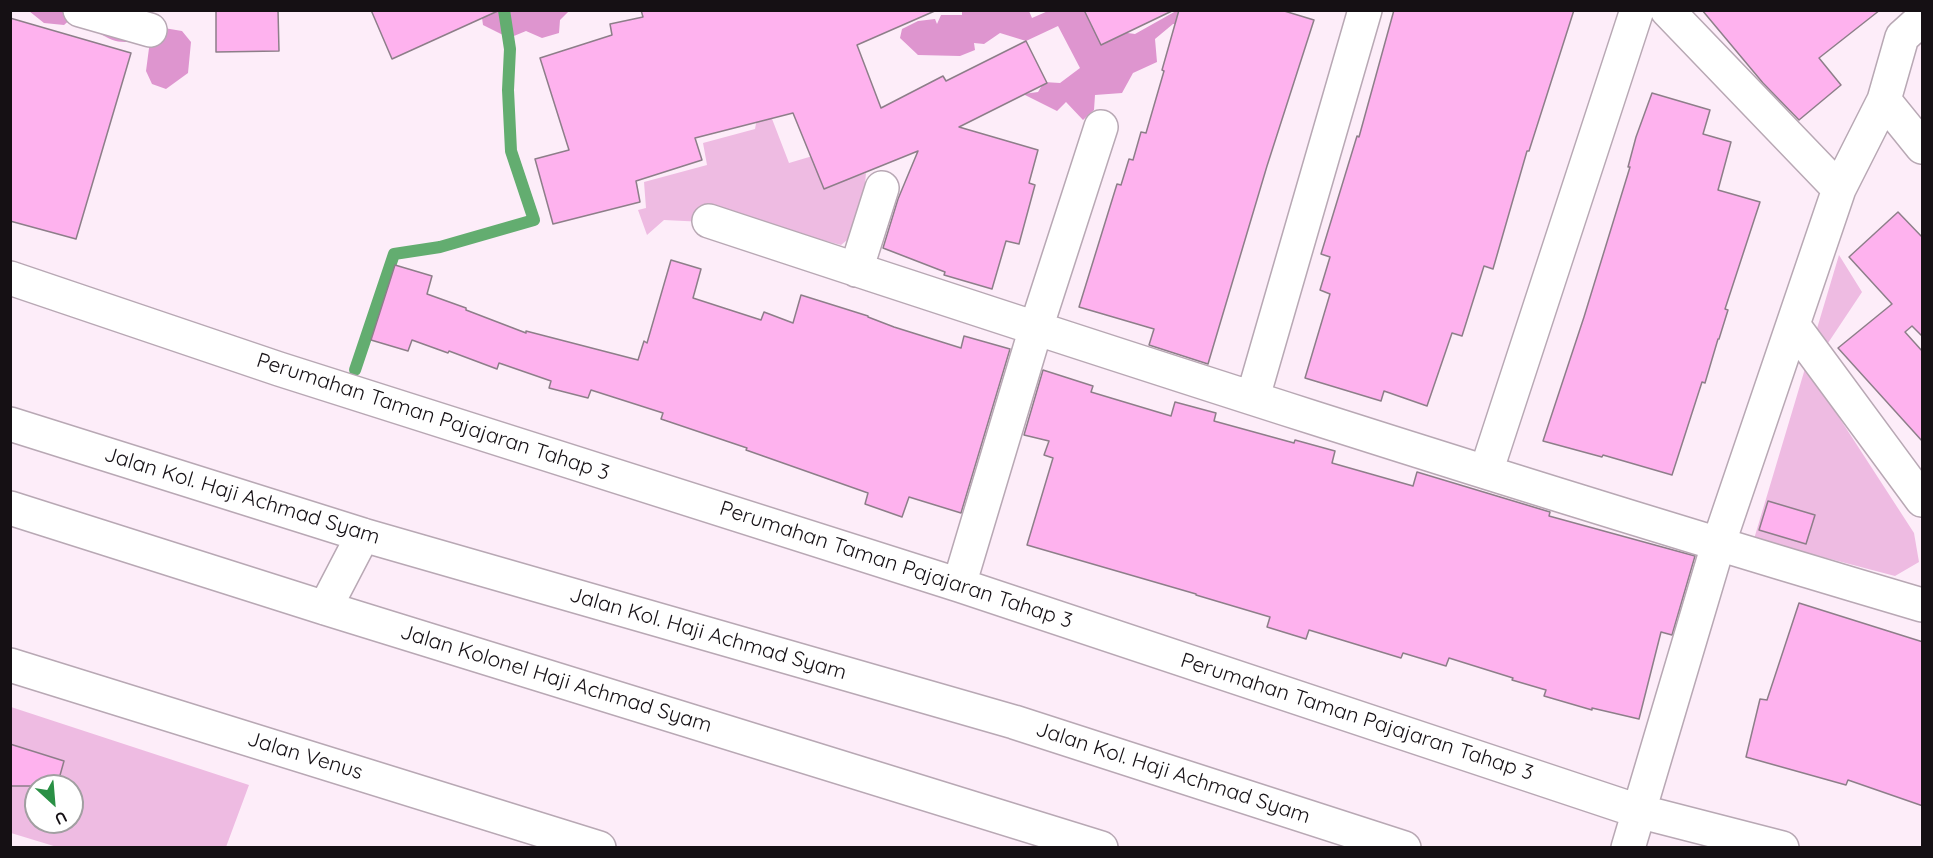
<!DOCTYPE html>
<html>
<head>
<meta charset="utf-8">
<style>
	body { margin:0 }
	#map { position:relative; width:1933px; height:858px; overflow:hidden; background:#fdedf9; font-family:Quicksand,sans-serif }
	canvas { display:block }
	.frame { position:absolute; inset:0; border:12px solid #151014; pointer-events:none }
	.north { position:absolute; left:24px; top:774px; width:60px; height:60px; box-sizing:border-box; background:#fff; border:2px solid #a19fa1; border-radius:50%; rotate:154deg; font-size:16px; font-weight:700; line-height:24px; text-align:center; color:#151014 }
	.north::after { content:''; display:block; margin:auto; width:21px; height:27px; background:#2a9045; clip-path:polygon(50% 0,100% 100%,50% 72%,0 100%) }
</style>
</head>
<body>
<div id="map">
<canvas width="1933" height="858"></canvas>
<div class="frame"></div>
<div class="north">U</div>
</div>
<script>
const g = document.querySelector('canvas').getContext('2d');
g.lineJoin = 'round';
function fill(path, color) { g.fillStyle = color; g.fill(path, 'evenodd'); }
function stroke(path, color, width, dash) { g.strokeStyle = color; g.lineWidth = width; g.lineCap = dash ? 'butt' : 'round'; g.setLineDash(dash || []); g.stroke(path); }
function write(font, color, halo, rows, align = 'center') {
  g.font = font + ' Quicksand,sans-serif'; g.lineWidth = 5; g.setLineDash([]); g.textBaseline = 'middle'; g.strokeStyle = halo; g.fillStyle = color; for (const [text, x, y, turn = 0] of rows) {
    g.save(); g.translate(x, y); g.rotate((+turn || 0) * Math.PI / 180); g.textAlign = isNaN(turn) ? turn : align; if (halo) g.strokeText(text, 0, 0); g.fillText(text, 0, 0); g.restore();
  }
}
const green = new Path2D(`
	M 769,111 L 789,163 L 826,152 L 835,184 L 866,173 L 861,229 L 841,245 L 710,210 L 705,222 L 664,220 L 647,235 L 638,210 L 646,208 L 644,182 L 707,165 L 703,143 L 755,129 L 757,118 Z
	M 1839,255 L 1862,292 L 1816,361 L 1820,388 L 1914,533 L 1919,562 L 1895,576 L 1754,539 Z
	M 11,707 L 249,785 L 226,847 L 57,847 L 11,833 ZM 36,786 L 72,786 L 72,822 L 36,822 Z`);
const forest = new Path2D(`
	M 29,11 L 144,11 L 164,28 L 182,31 L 191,42 L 188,73 L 166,89 L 152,84 L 146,71 L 151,33 C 117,54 103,34 74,16 L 64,25 L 44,23 Z
	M 481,11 L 569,11 L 560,20 L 559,33 L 542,38 L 526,31 L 509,38 L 483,25 Z
	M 962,11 L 1029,11 L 1032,18 L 1048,11 L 1113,11 L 1113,31 L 1135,34 L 1176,11 L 1235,11 L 1196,25 L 1173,24 L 1155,39 L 1157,62 L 1133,73 L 1122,93 L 1095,95 L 1094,110 L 1083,120 L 1066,102 L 1057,111 L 1023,94 L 1038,92 L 1044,82 L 1060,83 L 1080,68 L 1058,26 L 1026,41 L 1000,33 L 984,44 L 974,43 L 975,50 L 960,56 L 918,55 L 900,38 L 902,29 L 918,21 L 935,19 L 937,24 L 941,15 L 962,15 Z`);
const stream = new Path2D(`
	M 355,370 L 394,254 L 440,247 L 534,220 L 511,151 L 508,90 L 510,49 L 504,10`);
const building = new Path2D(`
	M 216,10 L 278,10 L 279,51 L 216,52 Z
	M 371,10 L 500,10 L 392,59 Z
	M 641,10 L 937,10 L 857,45 L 881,108 L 943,76 L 946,81 L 1026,41 L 1047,83 L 959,127 L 1038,150 L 1029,183 L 1035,185 L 1019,244 L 1006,241 L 992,289 L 944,275 L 945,272 L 883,248 L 898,199 L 918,151 L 824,189 L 793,113 L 695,138 L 702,160 L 636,181 L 640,202 L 553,224 L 535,159 L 569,150 L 540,58 L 612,35 L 610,24 L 643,17 Z
	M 1084,10 L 1174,10 L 1101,45 Z
	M 1179,10 L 1281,10 L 1314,20 L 1267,166 L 1208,364 L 1149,345 L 1154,329 L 1079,307 L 1117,184 L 1121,185 L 1129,159 L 1133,160 L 1141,132 L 1146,133 L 1164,71 L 1162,70 Z
	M 1394,10 L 1574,10 L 1529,151 L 1527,151 L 1493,269 L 1484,266 L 1462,336 L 1452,333 L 1427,406 L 1384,391 L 1381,401 L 1305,378 L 1330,294 L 1320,290 L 1330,257 L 1321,254 L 1357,136 L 1359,137 Z
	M 1702,10 L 1880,10 L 1819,58 L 1841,85 L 1799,120 L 1763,83 Z
	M 10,18 L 131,53 L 76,239 L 10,221 Z
	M 1652,93 L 1710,110 L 1703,134 L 1731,142 L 1718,190 L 1760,202 L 1725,309 L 1728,310 L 1719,339 L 1718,339 L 1705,383 L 1702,382 L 1672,475 L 1603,455 L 1602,457 L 1543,441 L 1584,317 L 1630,167 L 1628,167 L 1636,137 Z
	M 1898,212 L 1923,238 L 1923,337 L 1912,326 L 1905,332 L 1923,352 L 1923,442 L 1838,348 L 1892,304 L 1849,257 Z
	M 671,260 L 701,269 L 693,298 L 761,320 L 764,312 L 793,323 L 801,295 L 868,316 L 868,317 L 894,327 L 961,348 L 964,336 L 1010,349 L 961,513 L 909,497 L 902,517 L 865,504 L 868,493 L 746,450 L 747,448 L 661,419 L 663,413 L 591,390 L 588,398 L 549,388 L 551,381 L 499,363 L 497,369 L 449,351 L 448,353 L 412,340 L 408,351 L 371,340 L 395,265 L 432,276 L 427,294 L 466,308 L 466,310 L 526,333 L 526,331 L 638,360 L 644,341 L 647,343 Z
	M 1043,370 L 1093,386 L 1091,392 L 1171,416 L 1175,402 L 1216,413 L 1214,421 L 1294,443 L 1295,440 L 1335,451 L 1332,463 L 1413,486 L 1417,472 L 1550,512 L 1549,516 L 1695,556 L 1672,635 L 1661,632 L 1639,719 L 1592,708 L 1592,710 L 1544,696 L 1546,690 L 1512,680 L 1513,678 L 1449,658 L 1446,666 L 1403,653 L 1401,658 L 1309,630 L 1306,639 L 1267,627 L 1270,617 L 1196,595 L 1196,594 L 1027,545 L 1053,458 L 1044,455 L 1049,441 L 1024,435 Z
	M 1768,501 L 1815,515 L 1806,544 L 1759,530 Z
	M 1799,603 L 1923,642 L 1923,806 L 1848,780 L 1846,785 L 1746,757 L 1760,699 L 1767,700 Z
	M 10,744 L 64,761 L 57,786 L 10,786 Z`);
const minor = new Path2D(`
	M 80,10 L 150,30
	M 1667,10 L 1839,189
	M 1884,100 L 1922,147
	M 709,221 C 1112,354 1515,485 1922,605
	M 856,270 L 882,188
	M 10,278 L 279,369 L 959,585 L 1638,811 L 1782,848
	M 1793,325 L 1922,500
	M 1253,397 L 1365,10
	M 1486,472 L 1637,10
	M 959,585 L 1036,328 L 1101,127
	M 10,665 L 599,848
	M 1628,848 L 1718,545 L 1839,189 L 1884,100 L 1902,37 L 1922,19`);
const major = new Path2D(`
	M 10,424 L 363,535 L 1014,722 L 1404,848
	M 10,508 L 325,608 L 1101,848
	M 325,608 L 363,535`);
const streetNames = [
	["Perumahan Taman Pajajaran Tahap 3",433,417,18],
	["Jalan Kol. Haji Achmad Syam",242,496,17],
	["Perumahan Taman Pajajaran Tahap 3",896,565,18],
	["Jalan Kol. Haji Achmad Syam",708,634,16],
	["Jalan Kolonel Haji Achmad Syam",556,679,17],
	["Perumahan Taman Pajajaran Tahap 3",1357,717,18],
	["Jalan Venus",305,756,17],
	["Jalan Kol. Haji Achmad Syam",1173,773,18]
];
fill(green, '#eebbe2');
fill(forest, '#de95cf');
stroke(stream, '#63ad70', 12);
fill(building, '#feb2ee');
stroke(building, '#8d7e89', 1.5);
stroke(minor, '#b8a8b4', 36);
stroke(major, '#b8a8b4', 36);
stroke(minor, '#fff', 33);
stroke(major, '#fff', 33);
write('21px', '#151014', '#fff', streetNames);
</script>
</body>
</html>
